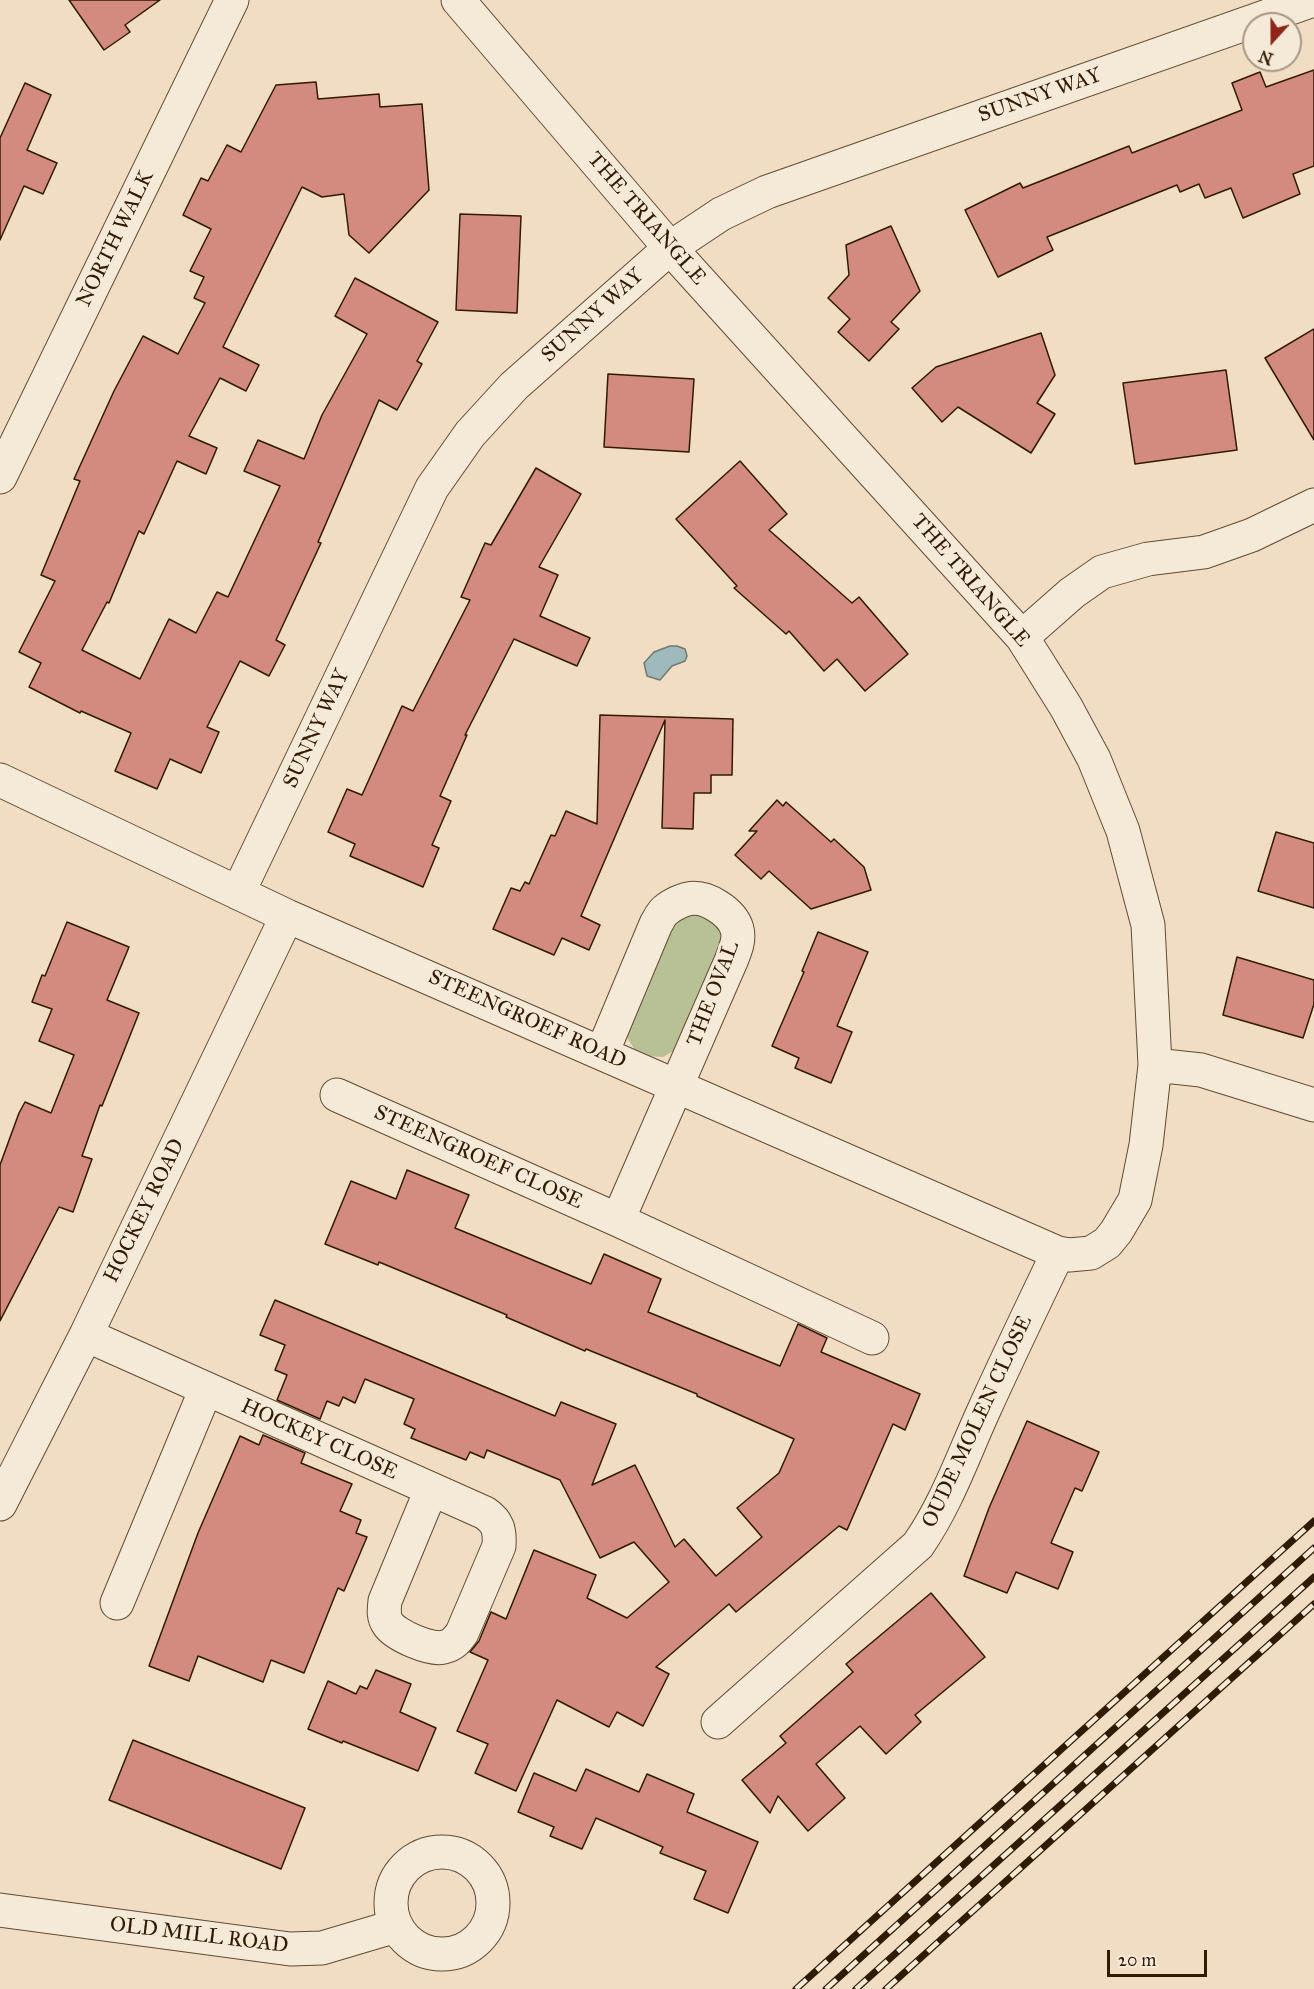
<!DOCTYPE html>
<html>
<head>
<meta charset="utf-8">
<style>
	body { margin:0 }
	#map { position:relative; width:1314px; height:1989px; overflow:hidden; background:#f0ddc3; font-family:"IM FELL Great Primer",serif }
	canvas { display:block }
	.north { position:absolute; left:1242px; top:12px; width:60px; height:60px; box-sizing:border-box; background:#f5e9d8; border:2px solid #a79782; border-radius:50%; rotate:201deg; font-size:16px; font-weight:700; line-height:24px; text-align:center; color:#311b00 }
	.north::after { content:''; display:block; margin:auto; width:21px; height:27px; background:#8f2418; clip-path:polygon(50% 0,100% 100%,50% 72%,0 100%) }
	.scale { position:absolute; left:1107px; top:1950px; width:100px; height:27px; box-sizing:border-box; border:3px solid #311b00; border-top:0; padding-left:8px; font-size:18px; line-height:21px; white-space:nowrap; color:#311b00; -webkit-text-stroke:4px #f5e9d8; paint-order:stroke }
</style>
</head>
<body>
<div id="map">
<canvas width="1314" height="1989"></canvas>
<div class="north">N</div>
<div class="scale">20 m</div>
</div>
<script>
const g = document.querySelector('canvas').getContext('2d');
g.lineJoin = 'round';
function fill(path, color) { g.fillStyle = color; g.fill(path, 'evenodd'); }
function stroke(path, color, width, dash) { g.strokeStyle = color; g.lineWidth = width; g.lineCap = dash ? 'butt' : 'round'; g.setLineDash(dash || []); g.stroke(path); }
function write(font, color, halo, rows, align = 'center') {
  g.font = font + ' "IM FELL Great Primer",serif'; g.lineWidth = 6; g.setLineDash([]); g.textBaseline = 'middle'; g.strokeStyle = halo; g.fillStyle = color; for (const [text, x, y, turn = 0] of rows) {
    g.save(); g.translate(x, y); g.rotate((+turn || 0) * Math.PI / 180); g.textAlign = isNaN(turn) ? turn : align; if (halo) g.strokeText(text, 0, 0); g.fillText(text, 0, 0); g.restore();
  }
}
const green = new Path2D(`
	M 689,909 L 718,922 L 725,942 L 680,1047 L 663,1057 L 643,1056 L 635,1050 L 624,1033 L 670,919 Z`);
const water = new Path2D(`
	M 670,646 L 677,646 L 685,649 L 687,656 L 685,661 L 672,666 L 660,680 L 647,676 L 644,663 L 654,652 Z`);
const building = new Path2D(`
	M 69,0 L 160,0 L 125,25 L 130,32 L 104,50 Z
	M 1314,70 L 1314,166 L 1293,174 L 1300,194 L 1243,218 L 1231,188 L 1205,198 L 1199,184 L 1180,192 L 1177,185 L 1047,237 L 1053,250 L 998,277 L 965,210 L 1020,183 L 1023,188 L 1129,146 L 1132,153 L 1242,110 L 1232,83 L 1260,72 L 1266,87 Z
	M 316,82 L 318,99 L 379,94 L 380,107 L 422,104 L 429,190 L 369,253 L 349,235 L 344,194 L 322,197 L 302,187 L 223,347 L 259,365 L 246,391 L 220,378 L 189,436 L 217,448 L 206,474 L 177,461 L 144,534 L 139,531 L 109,603 L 107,602 L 82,650 L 140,679 L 169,619 L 196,633 L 217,592 L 228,597 L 280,486 L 244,471 L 258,440 L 304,459 L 322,415 L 367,334 L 335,316 L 355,278 L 438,322 L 417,361 L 422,364 L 397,410 L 379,400 L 318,542 L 321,543 L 276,640 L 285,645 L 269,676 L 240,661 L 207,727 L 219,732 L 201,773 L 170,759 L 157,789 L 115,771 L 131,733 L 81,711 L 80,713 L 29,687 L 41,663 L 19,652 L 55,581 L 41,575 L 80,481 L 74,479 L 114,391 L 143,336 L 178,354 L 205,303 L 194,298 L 204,277 L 190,271 L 211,229 L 183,215 L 201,178 L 208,181 L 227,145 L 241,152 L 276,85 Z
	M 25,83 L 51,95 L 27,150 L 57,163 L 43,194 L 24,186 L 0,240 L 0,138 Z
	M 460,214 L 521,216 L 517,313 L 456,310 Z
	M 891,226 L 920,291 L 891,322 L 899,329 L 869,361 L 838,332 L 850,319 L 828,298 L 849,275 L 846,245 Z
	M 1314,329 L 1314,440 L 1265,358 Z
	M 1041,333 L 1055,375 L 1037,403 L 1055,414 L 1031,453 L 958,407 L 942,422 L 912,388 L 936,367 Z
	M 1226,370 L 1237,450 L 1135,464 L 1123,383 Z
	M 608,374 L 694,379 L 689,452 L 604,447 Z
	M 740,461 L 787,514 L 769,530 L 852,603 L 859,597 L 908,654 L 865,691 L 837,659 L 824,671 L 789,631 L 786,634 L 734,588 L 737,586 L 676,519 Z
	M 536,468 L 581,494 L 539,567 L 558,575 L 540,616 L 590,638 L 577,666 L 514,639 L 465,735 L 467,735 L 440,796 L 451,801 L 432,845 L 439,848 L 423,887 L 350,856 L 355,844 L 328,832 L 347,789 L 362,795 L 402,706 L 413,711 L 470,600 L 461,597 L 485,543 L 491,545 Z
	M 600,715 L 733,719 L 732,775 L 711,775 L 711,793 L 694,793 L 693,829 L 662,828 L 665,720 L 581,916 L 600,925 L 589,950 L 562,938 L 554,955 L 493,929 L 511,888 L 520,891 L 525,882 L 529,884 L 551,835 L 555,836 L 566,811 L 597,824 Z
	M 777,800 L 783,806 L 786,802 L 831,842 L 834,839 L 864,867 L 871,890 L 811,909 L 769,871 L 761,879 L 735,855 L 757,831 L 749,831 Z
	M 1276,832 L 1314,843 L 1314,908 L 1258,891 Z
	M 67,922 L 129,947 L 107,1000 L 139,1013 L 102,1106 L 100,1105 L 82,1156 L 92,1159 L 73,1212 L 59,1207 L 0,1321 L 0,1165 L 19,1113 L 25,1102 L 51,1113 L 74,1055 L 39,1041 L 52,1009 L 32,1002 L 42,975 L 45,976 Z
	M 818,932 L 868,952 L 837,1026 L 852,1032 L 831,1083 L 795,1068 L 799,1058 L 772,1046 L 804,972 L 802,971 Z
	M 1237,957 L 1314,980 L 1314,1004 L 1303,1038 L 1223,1015 Z
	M 407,1170 L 469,1195 L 455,1228 L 591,1284 L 604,1254 L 661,1279 L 648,1312 L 780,1366 L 798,1324 L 827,1338 L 821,1352 L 920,1394 L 905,1430 L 893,1424 L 847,1530 L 839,1526 L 736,1612 L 729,1604 L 656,1667 L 669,1674 L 643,1726 L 617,1712 L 609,1727 L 557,1700 L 516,1791 L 475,1773 L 488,1744 L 457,1731 L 488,1660 L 470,1652 L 479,1641 L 491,1612 L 506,1619 L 534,1550 L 596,1575 L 587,1598 L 627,1618 L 669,1582 L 634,1542 L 600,1558 L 560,1480 L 487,1450 L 484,1458 L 470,1452 L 466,1460 L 411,1438 L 415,1429 L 404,1424 L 414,1399 L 365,1379 L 355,1403 L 343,1397 L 339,1406 L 327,1401 L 320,1419 L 277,1400 L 287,1375 L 275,1370 L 285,1345 L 260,1335 L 275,1300 L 555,1416 L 561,1402 L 616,1424 L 592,1485 L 635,1465 L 675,1547 L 684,1539 L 716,1576 L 762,1537 L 737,1508 L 779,1473 L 794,1439 L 697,1396 L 697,1394 L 586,1349 L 585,1351 L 506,1317 L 507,1315 L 379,1262 L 378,1265 L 325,1244 L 351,1181 L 396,1199 Z
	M 1027,1421 L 1099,1452 L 1082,1491 L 1075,1488 L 1051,1543 L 1073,1552 L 1058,1589 L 1016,1572 L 1007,1593 L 964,1576 L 989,1508 Z
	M 263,1435 L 305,1453 L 301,1463 L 352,1484 L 340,1511 L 361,1520 L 356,1533 L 367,1537 L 344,1591 L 338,1588 L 304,1673 L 271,1660 L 263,1682 L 198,1656 L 189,1681 L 149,1666 L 198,1533 L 240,1436 L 259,1445 Z
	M 931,1593 L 985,1657 L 915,1715 L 921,1722 L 886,1754 L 860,1726 L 816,1764 L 845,1798 L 808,1831 L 778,1796 L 770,1813 L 742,1780 L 786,1743 L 780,1736 L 853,1672 L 846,1664 Z
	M 376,1670 L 411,1684 L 400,1712 L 436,1728 L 418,1771 L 343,1741 L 342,1743 L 308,1729 L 328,1681 L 356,1694 L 360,1686 L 367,1689 Z
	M 133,1740 L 305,1808 L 281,1869 L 109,1800 Z
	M 586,1769 L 639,1792 L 647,1774 L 694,1794 L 687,1812 L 758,1842 L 728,1913 L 694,1899 L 706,1871 L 660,1853 L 663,1847 L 596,1818 L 582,1849 L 550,1836 L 554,1827 L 518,1812 L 534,1773 L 576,1791 Z`);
const street = new Path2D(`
	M 0,477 L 232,0
	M 1022,637 L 1072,593 L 1102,572 L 1148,559 L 1204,552 L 1252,535 L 1314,505
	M 0,780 L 287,916 L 1058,1253 L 1069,1255 L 1091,1253 L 1107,1243 L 1116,1232 L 1135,1200 L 1146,1145 L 1155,1065 L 1148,925 L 1123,831 L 1094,759 L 1066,707 L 1022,637 L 670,248 L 458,0
	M 238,893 L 432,488 L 470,434 L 514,386 L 670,248 L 721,214 L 767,192 L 1313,0
	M 602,1053 L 656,924 C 659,919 662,912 667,909 C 672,905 682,900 688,899 C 706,895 732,912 737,929 C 740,940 735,951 731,961 L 618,1220
	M 1155,1065 L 1201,1070 L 1314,1105
	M 337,1095 L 618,1220 L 872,1338
	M 86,1335 L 485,1513 C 498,1522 500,1530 499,1546 L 462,1633 C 457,1640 453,1645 444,1647 C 431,1651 395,1635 388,1624 C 383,1617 384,1610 385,1601 L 431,1490
	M 0,1504 L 86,1335 L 287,916
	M 117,1603 L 206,1389
	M 718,1722 L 918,1545 C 947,1503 963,1456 984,1410 C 1008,1357 1033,1305 1058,1253
	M391 1903a51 51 0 1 1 102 0a51 51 0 1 1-102 0Z
	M 0,1910 L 290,1949 L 322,1948 L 396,1926`);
const rail = new Path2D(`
	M 796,1989 L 1314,1521
	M 826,1989 L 1314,1548
	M 856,1989 L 1314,1577
	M 886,1989 L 1314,1604`);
const streetNames = [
	["SUNNY WAY",1040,96,-19],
	["THE TRIANGLE",646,219,49],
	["NORTH WALK",116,239,-64],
	["SUNNY WAY",593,316,-42],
	["THE TRIANGLE",970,581,49],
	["SUNNY WAY",317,729,-65],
	["THE OVAL",714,994,-69],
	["STEENGROEF ROAD",527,1020,24],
	["STEENGROEF CLOSE",478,1158,24],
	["HOCKEY ROAD",145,1211,-64],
	["OUDE MOLEN CLOSE",978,1422,-65],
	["HOCKEY CLOSE",319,1440,24],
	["OLD MILL ROAD",199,1936,7]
];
fill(green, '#b8c195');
fill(water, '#9ebabd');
stroke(water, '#727a71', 1.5);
fill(building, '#d38a7f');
stroke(building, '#311b00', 1.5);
stroke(street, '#614c31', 35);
stroke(street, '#f5e9d8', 33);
stroke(rail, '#311b00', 7);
stroke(rail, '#f5e9d8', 4.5, [14]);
write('21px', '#311b00', '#f5e9d8', streetNames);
</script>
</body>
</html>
